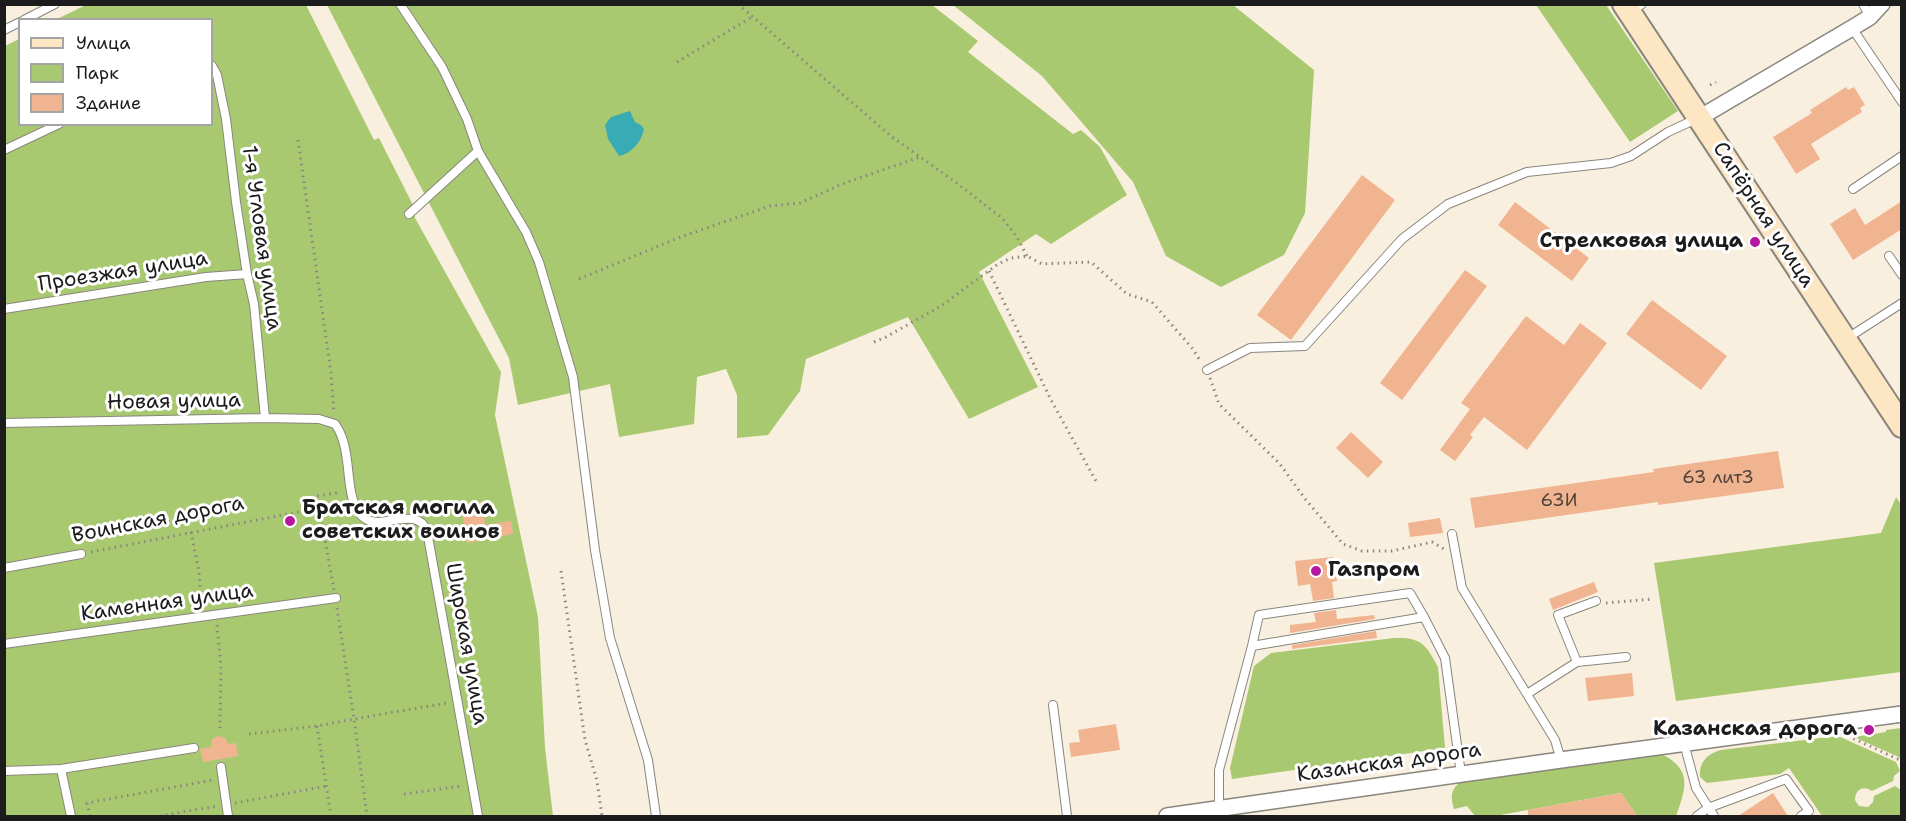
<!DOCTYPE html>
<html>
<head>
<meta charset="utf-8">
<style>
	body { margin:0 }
	#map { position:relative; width:1906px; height:821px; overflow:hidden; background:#f9efdf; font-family:"Shantell Sans",sans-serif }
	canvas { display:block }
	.frame { position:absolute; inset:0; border:6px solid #1c1c1c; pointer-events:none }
	.legend { position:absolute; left:18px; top:18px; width:195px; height:108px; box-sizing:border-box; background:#fff; border:2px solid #a4a4a4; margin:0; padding:8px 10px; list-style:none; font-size:18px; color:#1c1c1c }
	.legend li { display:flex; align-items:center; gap:12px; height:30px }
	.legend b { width:30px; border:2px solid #a4a4a4 }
</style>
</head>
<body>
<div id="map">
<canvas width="1906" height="821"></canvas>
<div class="frame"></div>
<ul class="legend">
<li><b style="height:8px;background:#fce6c4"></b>Улица</li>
<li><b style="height:16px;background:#a9c971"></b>Парк</li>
<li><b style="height:16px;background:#f1b490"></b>Здание</li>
</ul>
</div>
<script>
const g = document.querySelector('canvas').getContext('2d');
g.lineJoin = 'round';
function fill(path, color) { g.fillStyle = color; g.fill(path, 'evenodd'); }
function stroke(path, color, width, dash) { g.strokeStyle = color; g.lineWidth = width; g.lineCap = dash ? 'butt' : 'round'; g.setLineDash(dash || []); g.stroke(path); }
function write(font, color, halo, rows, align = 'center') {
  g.font = font + ' "Shantell Sans",sans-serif'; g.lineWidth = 6; g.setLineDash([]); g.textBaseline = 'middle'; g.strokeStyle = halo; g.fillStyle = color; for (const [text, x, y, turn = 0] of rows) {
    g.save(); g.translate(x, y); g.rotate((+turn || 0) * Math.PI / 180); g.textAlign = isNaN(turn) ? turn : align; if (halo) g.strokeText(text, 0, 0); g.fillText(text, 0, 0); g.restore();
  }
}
const green = new Path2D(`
	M 86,5 L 306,5 L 374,140 L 379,138 L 414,207 L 415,218 L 501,372 L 495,415 L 538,617 L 545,748 L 553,816 L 5,816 L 5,46 L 19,39 L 20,124 L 212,124 L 212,20 L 57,19 Z
	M 327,5 L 932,5 L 978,41 L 968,52 L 1073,134 L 1081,130 L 1100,147 L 1127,195 L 1051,244 L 1036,234 L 979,272 L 1038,387 L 969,419 L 908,317 L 806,359 L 800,391 L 768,435 L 737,438 L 737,395 L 726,369 L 697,377 L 694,424 L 619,437 L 610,384 L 518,405 L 509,358 Z
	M 953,5 L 1233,5 L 1314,70 L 1305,213 L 1284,255 L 1221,287 L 1166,256 L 1133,182 L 1042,76 Z
	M 1536,5 L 1606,5 L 1678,111 L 1630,142 Z
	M 1896,497 L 1902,506 L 1901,672 L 1676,701 L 1654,563 L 1881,533 Z
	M 1394,638 C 1421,637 1426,644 1438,667 L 1445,748 L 1232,779 L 1230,768 L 1254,666 L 1271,653 Z
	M 1901,728 L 1901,758 L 1854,737 L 1886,732 L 1886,730 Z
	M 1838,736 L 1896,762 L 1900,771 L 1894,776 L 1893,781 L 1872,791 C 1864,785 1855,789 1855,800 L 1859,806 L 1868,807 L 1873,802 L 1874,796 L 1895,786 L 1901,790 L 1901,816 L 1822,816 L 1789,768 L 1780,774 L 1707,783 L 1700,777 C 1699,762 1707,754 1721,750 Z
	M 1661,754 C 1693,769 1686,789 1676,816 L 1637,816 L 1621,793 L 1495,816 L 1475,816 L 1467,806 L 1454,809 C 1451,797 1450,791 1460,782 Z`);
const water = new Path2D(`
	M 630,111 L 635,122 L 641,125 L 644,129 C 642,141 631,154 619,156 L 608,139 L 605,125 L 611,117 Z`);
const building = new Path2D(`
	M 1846,87 L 1848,90 L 1854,87 L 1865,105 L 1860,108 L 1862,112 L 1811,144 L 1820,159 L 1796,174 L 1773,137 L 1812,113 L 1810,110 Z
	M 1362,175 L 1395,200 L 1291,340 L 1257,315 Z
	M 1902,201 L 1902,229 L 1853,260 L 1830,224 L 1855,208 L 1865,225 Z
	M 1515,202 L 1589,258 L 1572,281 L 1498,225 Z
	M 1465,270 L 1487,286 L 1402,400 L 1380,383 Z
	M 1652,300 L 1727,356 L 1701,390 L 1626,334 Z
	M 1526,316 L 1564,345 L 1580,323 L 1607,343 L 1527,450 L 1484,417 L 1470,435 L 1473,437 L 1455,461 L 1440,450 L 1470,409 L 1461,403 Z
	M 1351,432 L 1383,462 L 1368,478 L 1336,448 Z
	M 1778,451 L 1784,488 L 1658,505 L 1658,502 L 1475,528 L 1470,498 L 1654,472 L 1653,469 Z
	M 482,502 L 485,525 L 511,521 L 513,534 L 467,543 L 461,506 Z
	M 1440,518 L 1443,533 L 1410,537 L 1408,523 Z
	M 1333,557 L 1337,581 L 1332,582 L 1334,598 L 1313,601 L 1310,584 L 1298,586 L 1295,561 Z
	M 1594,582 L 1598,592 L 1553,610 L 1549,599 Z
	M 1336,610 L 1337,619 L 1374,615 L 1375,619 L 1290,633 L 1290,625 L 1316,622 L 1314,613 Z
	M 1376,631 L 1377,638 L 1292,649 L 1292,645 Z
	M 1632,673 L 1634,696 L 1588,701 L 1585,678 Z
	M 1116,724 L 1120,750 L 1071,757 L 1069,743 L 1080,742 L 1078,730 Z
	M 218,736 L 225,738 L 228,744 L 236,743 L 238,756 L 203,762 L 200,749 L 211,747 L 212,739 Z
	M 1621,793 L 1637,816 L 1528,816 L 1528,810 Z
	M 1773,793 L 1788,816 L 1738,816 Z`);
const path = new Path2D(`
	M 738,4 L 892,137 L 954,181 L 1002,218 L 1017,237 L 1027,256
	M 677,62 L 752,17
	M 1710,85 L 1716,82
	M 298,140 L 331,373 L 334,413
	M 989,271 L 1051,400 L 1096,481
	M 579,279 L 678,238 L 770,206 L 800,203 L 842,184 L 920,157
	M 874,342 L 886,337 L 941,306 L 998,264 L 1011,258 L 1027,256 L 1042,264 L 1091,262 L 1127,294 L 1152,302 L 1192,348 L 1201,362
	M 1210,378 L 1219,404 L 1279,463 L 1306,500 L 1343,544 L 1362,551 L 1392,551 L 1432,542 L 1444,549
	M 191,532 L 199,572 L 202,607
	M 91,552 L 319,508
	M 561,571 L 585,740 L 597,781 L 602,816
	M 334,590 L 317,496 L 341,492
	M 1606,603 L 1653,599
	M 337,608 L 354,719 L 447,703
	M 217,625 L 221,668 L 220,728
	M 317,726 L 331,816
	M 249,734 L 317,726 L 354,719 L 367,816
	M 1848,736 L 1902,761
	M 404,794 L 462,786
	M 235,803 L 327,786
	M 90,816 L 87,803 L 213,780
	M 160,816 L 217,806`);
const lane = new Path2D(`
	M 400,4 L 442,67 L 467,119 L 478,151 L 526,232 L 539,262 L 573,377 L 595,550 L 610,638 L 648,760 L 656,816
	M 1863,4 L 1870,17
	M 1631,12 L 1642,4
	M 24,20 L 55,4
	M 1852,28 L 1902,102
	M 4,30 L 20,22
	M 212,66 L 217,75 L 226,119 L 236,202 L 247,274 L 254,304 L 265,418
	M 4,150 L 59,124
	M 1853,189 L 1902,156
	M 409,214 L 478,151
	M 1889,256 L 1902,275
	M 4,309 L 206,277 L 247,274
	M 1846,339 L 1902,303
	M 1207,370 L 1250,348 L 1305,346 L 1402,239 L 1448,204 L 1527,172 L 1611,163 L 1631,156 L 1668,132 L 1696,119
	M 4,423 L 265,418 L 319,419 L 335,424 C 354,450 343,493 360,514 C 377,536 415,502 427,531 L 478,816
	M 1452,534 L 1462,588 L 1555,740 L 1561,760
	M 4,568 L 81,554
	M 4,644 L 336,598
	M 1252,646 L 1259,615 L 1410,593 L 1424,617
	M 1577,662 L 1558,615 L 1596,601
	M 1527,694 L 1577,662 L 1626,657
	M 1053,705 L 1067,816
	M 1684,743 L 1696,788 L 1714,816
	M 221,767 L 228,816
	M 61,769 L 71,816
	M 4,771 L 61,769 L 194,748
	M 1219,809 L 1219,770 L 1252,646 L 1424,617 L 1445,658 L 1461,774
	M 1697,816 L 1708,808 L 1786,779 L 1809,811 L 1801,816`);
const street = new Path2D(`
	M 1699,118 L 1852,28 L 1870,17 L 1882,4
	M 1167,816 L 1561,760 L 1902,714`);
const secondary = new Path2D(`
	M 1624,4 L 1902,426`);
const markers = [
	[1755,242,6,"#b5179e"],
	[290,521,6,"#b5179e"],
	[1316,571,6,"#b5179e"],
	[1869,730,6,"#b5179e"]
];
const numberNames = [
	["63 лит3",1718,478],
	["63И",1559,501]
];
const streetNames = [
	["Сапёрная улица",1763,215,57],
	["1-я Угловая улица",261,238,82],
	["Проезжая улица",123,272,-9],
	["Новая улица",174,402,-1],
	["Воинская дорога",158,520,-11],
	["Каменная улица",167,603,-8],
	["Широкая улица",466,644,80],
	["Казанская дорога",1389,763,-8]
];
const poiNames = [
	["Стрелковая улица",1743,242],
	["Братская могила",302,509,"left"],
	["советских воинов",302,533,"left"],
	["Газпром",1328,571,"left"],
	["Казанская дорога",1857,730]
];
fill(green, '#a9c971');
fill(water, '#39abb4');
fill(building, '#f1b490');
stroke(lane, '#8a867e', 10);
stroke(street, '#8a867e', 18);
stroke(secondary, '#8a867e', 26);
stroke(path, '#8a867e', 3, [1.5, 4.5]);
stroke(lane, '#fff', 8);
stroke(street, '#fff', 15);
stroke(secondary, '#fce6c4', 22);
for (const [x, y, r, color] of markers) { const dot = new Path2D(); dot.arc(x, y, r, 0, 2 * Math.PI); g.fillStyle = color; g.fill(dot); stroke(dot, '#fff', 2); }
write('18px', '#514239', null, numberNames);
write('21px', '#1c1c1c', '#fff', streetNames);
write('bold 21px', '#1c1c1c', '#fff', poiNames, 'right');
</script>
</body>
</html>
